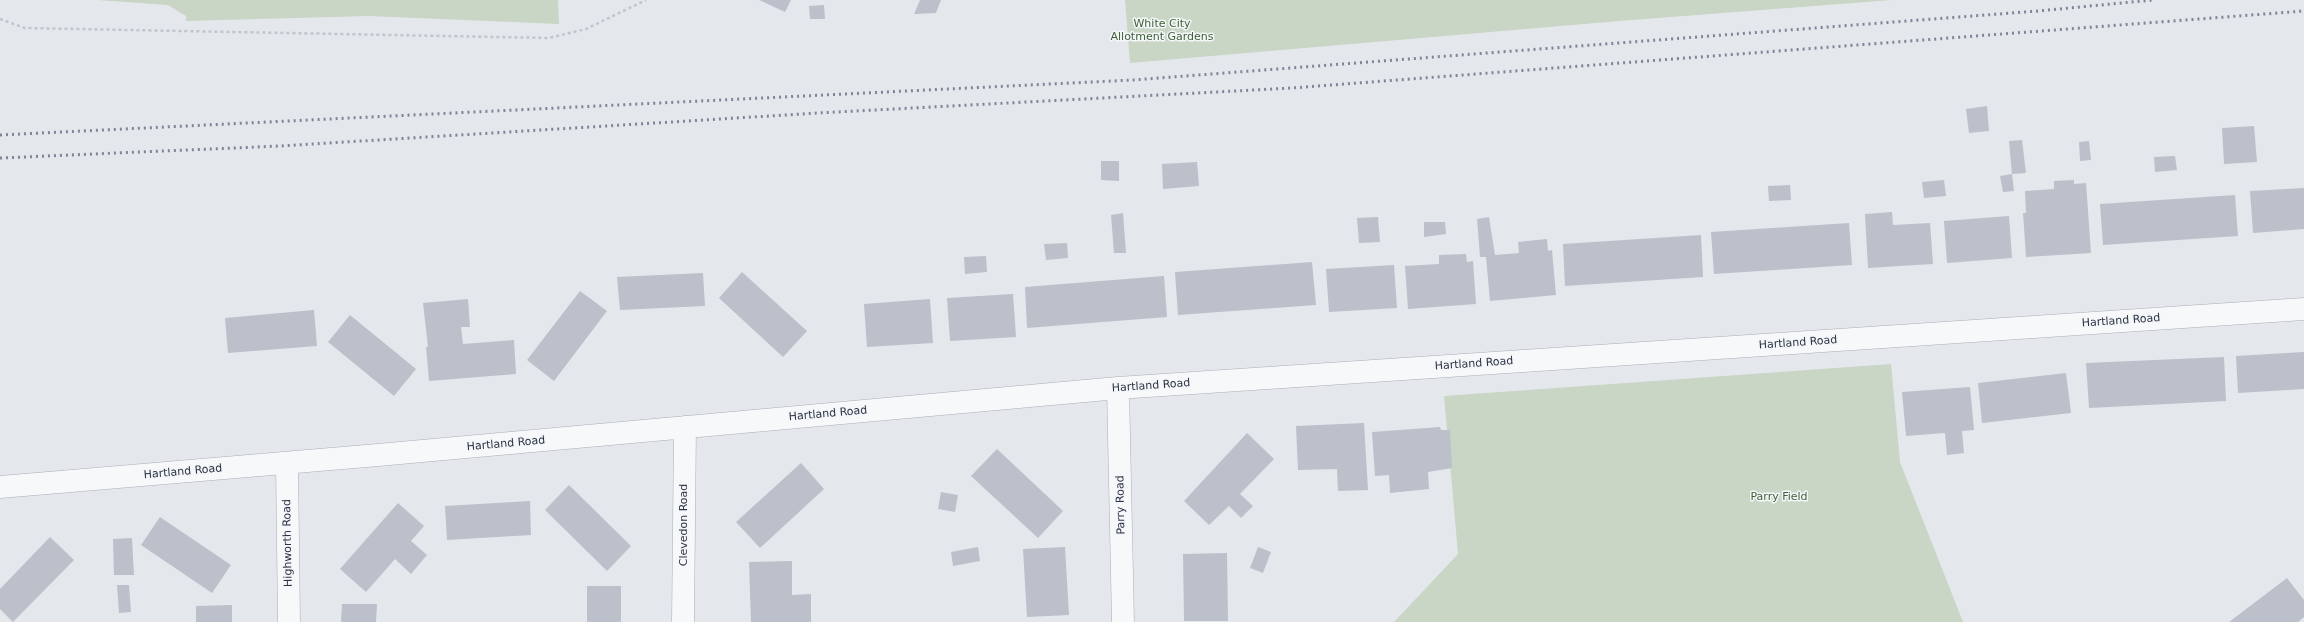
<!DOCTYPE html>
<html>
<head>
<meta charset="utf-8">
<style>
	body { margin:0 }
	canvas { display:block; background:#e4e7ec }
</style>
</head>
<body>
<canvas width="2304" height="622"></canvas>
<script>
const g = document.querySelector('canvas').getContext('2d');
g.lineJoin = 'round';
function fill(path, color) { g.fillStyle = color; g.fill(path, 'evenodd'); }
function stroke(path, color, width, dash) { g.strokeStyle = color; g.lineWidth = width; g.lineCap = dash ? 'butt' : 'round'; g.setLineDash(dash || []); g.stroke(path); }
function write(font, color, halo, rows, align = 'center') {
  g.font = font + ' "DejaVu Sans",sans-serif'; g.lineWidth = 3; g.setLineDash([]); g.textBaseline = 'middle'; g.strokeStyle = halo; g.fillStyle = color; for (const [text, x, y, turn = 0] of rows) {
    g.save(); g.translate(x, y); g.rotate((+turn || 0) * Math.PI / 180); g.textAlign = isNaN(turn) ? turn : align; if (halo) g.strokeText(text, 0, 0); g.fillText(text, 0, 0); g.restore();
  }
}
const green = new Path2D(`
	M 97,0 L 558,0 L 559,24 L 369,16 L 186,21 L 186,16 L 168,5 Z
	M 1125,0 L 1892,0 L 1619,21 L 1130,63 Z
	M 1891,364 L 1900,462 L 1963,622 L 1394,622 L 1458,554 L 1444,396 Z`);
const building = new Path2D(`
	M 759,0 L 791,0 L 785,12 Z
	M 920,0 L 941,0 L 936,13 L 914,14 Z
	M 824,5 L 825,19 L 810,19 L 809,6 Z
	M 1987,106 L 1989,131 L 1969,133 L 1966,109 Z
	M 2254,126 L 2257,162 L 2224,164 L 2222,128 Z
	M 2022,140 L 2026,173 L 2012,174 L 2009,141 Z
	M 2089,141 L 2091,160 L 2080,161 L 2079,142 Z
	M 2175,156 L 2177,170 L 2155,172 L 2154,157 Z
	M 1101,161 L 1119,161 L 1119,181 L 1101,180 Z
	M 1197,162 L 1199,186 L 1163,189 L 1162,164 Z
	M 2012,174 L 2014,191 L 2003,192 L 2000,176 Z
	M 1944,180 L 1946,196 L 1924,198 L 1922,182 Z
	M 2074,180 L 2074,184 L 2086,183 L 2091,253 L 2026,257 L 2023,213 L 2026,213 L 2025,191 L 2054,189 L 2054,181 Z
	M 1790,185 L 1791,200 L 1769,201 L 1768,186 Z
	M 2304,188 L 2304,229 L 2253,233 L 2250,191 Z
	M 2235,195 L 2238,236 L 2103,245 L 2100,204 Z
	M 1892,212 L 1893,225 L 1930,223 L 1933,264 L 1868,268 L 1865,214 Z
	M 1123,213 L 1126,253 L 1114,253 L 1111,215 Z
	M 2009,216 L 2012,258 L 1947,263 L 1944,221 Z
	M 1378,217 L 1380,242 L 1359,243 L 1357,218 Z
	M 1489,217 L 1495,255 L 1519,253 L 1518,242 L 1547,239 L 1548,251 L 1552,250 L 1556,295 L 1490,301 L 1486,257 L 1480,257 L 1477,219 Z
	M 1424,222 L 1445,222 L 1446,234 L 1424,237 Z
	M 1849,223 L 1852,265 L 1714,274 L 1711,232 Z
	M 1701,235 L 1703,277 L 1565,286 L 1563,244 Z
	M 1067,243 L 1068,258 L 1046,260 L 1044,244 Z
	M 1466,254 L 1467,262 L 1473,261 L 1476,304 L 1408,309 L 1405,266 L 1439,264 L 1439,255 Z
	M 986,256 L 987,272 L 965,274 L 964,257 Z
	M 1312,262 L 1316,305 L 1178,315 L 1175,272 Z
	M 1394,265 L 1397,308 L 1329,312 L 1326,269 Z
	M 742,272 L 807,331 L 783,357 L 719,298 Z
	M 703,273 L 705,306 L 620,310 L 617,277 Z
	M 1164,276 L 1167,317 L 1027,328 L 1025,287 Z
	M 580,291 L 607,311 L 554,381 L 527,360 Z
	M 1013,294 L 1016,337 L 950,341 L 947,298 Z
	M 468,299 L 470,327 L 461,327 L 463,344 L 514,340 L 516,374 L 429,381 L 426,347 L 428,347 L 423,303 Z
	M 930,299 L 933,343 L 867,347 L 864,304 Z
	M 314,310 L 317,346 L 228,353 L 225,318 Z
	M 350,315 L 416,369 L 394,396 L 328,342 Z
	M 2304,352 L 2304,389 L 2238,393 L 2236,356 Z
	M 2224,357 L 2226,401 L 2089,408 L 2086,363 Z
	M 2066,373 L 2071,413 L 1982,423 L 1978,383 Z
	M 1970,387 L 1974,430 L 1962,431 L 1964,453 L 1947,455 L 1945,433 L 1906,436 L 1902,392 Z
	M 1364,423 L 1368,490 L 1338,491 L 1337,469 L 1298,470 L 1296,426 Z
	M 1440,427 L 1441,430 L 1450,430 L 1452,468 L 1428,472 L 1429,489 L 1390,493 L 1389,475 L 1375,476 L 1372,432 Z
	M 1247,433 L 1274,459 L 1240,494 L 1253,506 L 1241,518 L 1229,506 L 1209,525 L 1184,501 Z
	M 997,449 L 1063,511 L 1038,538 L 971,476 Z
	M 801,463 L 824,489 L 760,548 L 736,522 Z
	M 569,485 L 631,546 L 607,571 L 545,510 Z
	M 941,492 L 958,495 L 955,512 L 938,509 Z
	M 530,501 L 531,535 L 447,540 L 445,506 Z
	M 398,503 L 424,526 L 411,541 L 427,555 L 411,574 L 395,559 L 366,592 L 340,569 Z
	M 160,517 L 231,565 L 212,593 L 141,545 Z
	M 50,537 L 74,560 L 13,622 L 0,609 L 0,589 Z
	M 132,538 L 134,575 L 114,575 L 113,539 Z
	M 978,547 L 980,561 L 953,566 L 951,552 Z
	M 1065,547 L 1069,615 L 1027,617 L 1023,549 Z
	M 1258,547 L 1271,552 L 1263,573 L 1250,568 Z
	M 1227,553 L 1228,621 L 1184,621 L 1183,554 Z
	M 792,561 L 792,595 L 811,594 L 811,622 L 751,622 L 749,562 Z
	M 2287,578 L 2304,600 L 2304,617 L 2298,622 L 2229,622 Z
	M 117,585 L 129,585 L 131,612 L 119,613 Z
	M 587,586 L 621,586 L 621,622 L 587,622 Z
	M 342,604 L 377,604 L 376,622 L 341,622 Z
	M 232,605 L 232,622 L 196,622 L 196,606 Z`);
const path = new Path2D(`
	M 0,19 L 25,28 L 549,38 L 586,29 L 646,0`);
const minor = new Path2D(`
	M 1118,388 L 1123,622
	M 287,463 L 289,622
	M 0,487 L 378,455 L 1118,388 L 2304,309
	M 683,622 L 685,427`);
const rail = new Path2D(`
	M 0,135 L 1133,80 L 2038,11 L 2153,0
	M 0,158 L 280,146 L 818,113 L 1292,88 L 2304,11`);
const parkNames = [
	["White City",1162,24],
	["Allotment Gardens",1162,37],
	["Parry Field",1779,497]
];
const streetNames = [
	["Hartland Road",2121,321,-4],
	["Hartland Road",1798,343,-4],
	["Hartland Road",1474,364,-4],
	["Hartland Road",1151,386,-4],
	["Hartland Road",828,414,-5],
	["Hartland Road",506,444,-5],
	["Hartland Road",183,472,-5],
	["Parry Road",1121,505,-91],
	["Clevedon Road",684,525,-90],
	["Highworth Road",288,543,-91]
];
fill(green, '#c9d6c5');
fill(building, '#bbc0ca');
stroke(minor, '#a9aeb7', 23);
stroke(path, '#c2c5cb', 2.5, [3, 3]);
stroke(minor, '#f7f8fa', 22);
stroke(rail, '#7d8696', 3, [2, 4]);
write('11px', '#3f6138', '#f4f6f9', parkNames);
write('11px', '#2b3445', '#f4f6f9', streetNames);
</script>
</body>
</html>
